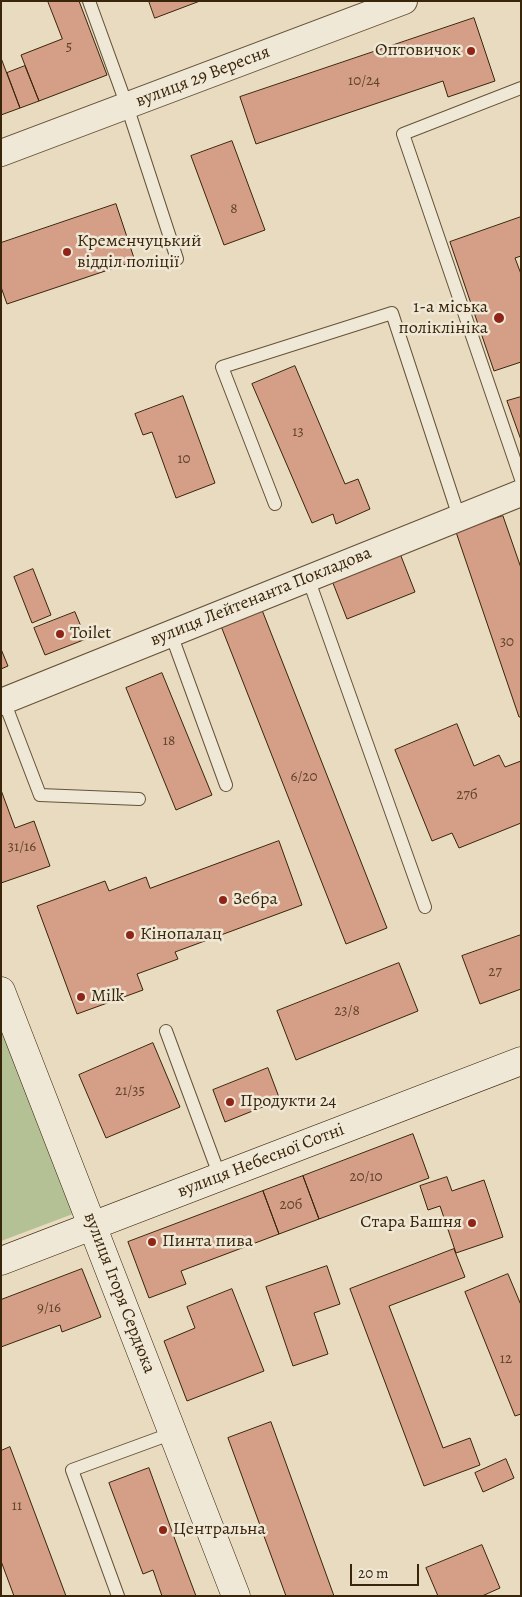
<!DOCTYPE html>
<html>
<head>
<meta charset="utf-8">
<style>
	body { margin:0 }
	#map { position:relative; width:522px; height:1597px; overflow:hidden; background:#e8dbc0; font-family:Alegreya,serif }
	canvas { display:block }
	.frame { position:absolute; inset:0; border:2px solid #392509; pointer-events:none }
	.scale { position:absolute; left:350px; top:1564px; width:69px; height:22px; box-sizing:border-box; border:2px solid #392509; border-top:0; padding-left:6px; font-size:15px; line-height:18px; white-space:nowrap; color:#392509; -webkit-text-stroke:4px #f0e8d6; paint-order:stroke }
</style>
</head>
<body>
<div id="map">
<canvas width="522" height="1597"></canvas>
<div class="frame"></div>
<div class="scale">20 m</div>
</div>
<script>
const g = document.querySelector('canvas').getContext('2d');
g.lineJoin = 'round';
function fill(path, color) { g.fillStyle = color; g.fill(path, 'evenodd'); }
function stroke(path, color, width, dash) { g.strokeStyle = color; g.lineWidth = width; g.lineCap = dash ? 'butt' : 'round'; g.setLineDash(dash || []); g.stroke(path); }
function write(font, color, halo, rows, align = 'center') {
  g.font = font + ' Alegreya,serif'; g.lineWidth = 5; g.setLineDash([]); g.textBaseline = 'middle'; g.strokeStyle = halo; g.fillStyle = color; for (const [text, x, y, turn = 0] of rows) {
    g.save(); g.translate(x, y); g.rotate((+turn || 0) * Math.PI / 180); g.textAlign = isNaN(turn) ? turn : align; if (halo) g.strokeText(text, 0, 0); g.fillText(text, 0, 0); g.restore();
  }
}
const green = new Path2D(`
	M 1,987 L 86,1209 L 1,1241 Z`);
const building = new Path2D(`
	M 48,1 L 79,1 L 107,75 L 39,101 L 21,55 L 62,39 Z
	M 149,1 L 200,1 L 155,18 Z
	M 474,18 L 495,81 L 448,97 L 443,81 L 256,144 L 240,97 Z
	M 1,58 L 20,108 L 1,115 Z
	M 25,66 L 39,101 L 20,108 L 7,73 Z
	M 232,141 L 265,230 L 224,245 L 191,156 Z
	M 116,204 L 135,261 L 7,304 L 1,287 L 1,243 Z
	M 521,217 L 521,256 L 515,258 L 521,274 L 521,362 L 494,371 L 450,242 Z
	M 295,366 L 345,484 L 358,479 L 370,509 L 336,524 L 333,514 L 312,523 L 252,384 Z
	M 183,396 L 215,483 L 176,498 L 152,432 L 143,435 L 135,414 Z
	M 521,397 L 521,440 L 507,401 Z
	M 503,516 L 521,568 L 521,717 L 519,717 L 456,532 Z
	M 399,551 L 415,592 L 347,619 L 331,578 Z
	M 33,569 L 51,615 L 32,623 L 14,577 Z
	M 262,610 L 387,928 L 346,944 L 221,626 Z
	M 75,612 L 86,639 L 45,655 L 34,628 Z
	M 1,649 L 8,666 L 1,669 Z
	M 162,673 L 212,795 L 176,810 L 126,688 Z
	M 457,724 L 474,766 L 499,755 L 505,767 L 521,761 L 521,823 L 459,848 L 452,833 L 432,841 L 395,750 Z
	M 1,790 L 15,828 L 34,821 L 50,866 L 1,883 Z
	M 279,841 L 302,905 L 175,952 L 178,959 L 137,974 L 143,990 L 77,1014 L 37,906 L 105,881 L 109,891 L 146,877 L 150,888 Z
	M 521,935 L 521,989 L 480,1004 L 462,956 Z
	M 399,963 L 418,1011 L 296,1060 L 277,1011 Z
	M 153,1043 L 180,1107 L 106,1138 L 79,1075 Z
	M 268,1068 L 280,1100 L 225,1122 L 213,1090 Z
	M 413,1134 L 429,1178 L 319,1219 L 303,1176 Z
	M 303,1176 L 319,1219 L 279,1234 L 263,1191 Z
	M 447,1177 L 452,1191 L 484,1180 L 503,1237 L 456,1253 L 440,1206 L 428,1210 L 420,1186 Z
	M 263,1191 L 279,1234 L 181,1271 L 186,1284 L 149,1298 L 128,1242 Z
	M 454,1249 L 465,1277 L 389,1306 L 443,1448 L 470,1438 L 480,1465 L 424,1486 L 350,1289 Z
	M 327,1266 L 340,1304 L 314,1313 L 328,1354 L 293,1366 L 266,1287 Z
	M 82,1269 L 101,1317 L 62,1332 L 60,1325 L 1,1347 L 1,1300 Z
	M 508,1274 L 521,1305 L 521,1414 L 515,1416 L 465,1292 Z
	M 232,1289 L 264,1371 L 187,1401 L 164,1341 L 195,1328 L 187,1307 Z
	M 271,1422 L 334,1596 L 286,1596 L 228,1438 Z
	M 10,1447 L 66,1596 L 14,1596 L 1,1561 L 1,1451 Z
	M 506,1459 L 514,1478 L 483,1492 L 475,1473 Z
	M 149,1468 L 182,1559 L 196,1596 L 162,1596 L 153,1570 L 143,1574 L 109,1483 Z
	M 482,1545 L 500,1588 L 482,1596 L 438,1596 L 426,1568 Z`);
const lane = new Path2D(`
	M 89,1 L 127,106 L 177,259
	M 521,88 L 403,134 L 521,479
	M 275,504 L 222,367 L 392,313 L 459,517
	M 308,578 L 425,907
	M 171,634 L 226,785
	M 4,701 L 40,795 L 139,799
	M 166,1031 L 220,1177
	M 118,1596 L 72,1470 L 173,1433`);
const street = new Path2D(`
	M 1,153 L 404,1
	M 1,702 L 521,493`);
const secondary = new Path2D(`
	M 1,991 L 236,1596
	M 1,1261 L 521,1061`);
const markers = [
	[471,51,5,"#8f2418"],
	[67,252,5,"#8f2418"],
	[499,318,6,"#8f2418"],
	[60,634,5,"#8f2418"],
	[223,900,5,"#8f2418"],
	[130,935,5,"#8f2418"],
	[81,997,5,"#8f2418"],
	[230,1102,5,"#8f2418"],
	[472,1223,5,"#8f2418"],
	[152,1242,5,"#8f2418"],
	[163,1530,5,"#8f2418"]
];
const numberNames = [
	["5",69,47],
	["10/24",364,81],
	["8",234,209],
	["13",298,432],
	["10",184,459],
	["30",507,642],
	["18",169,741],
	["6/20",304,777],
	["27б",467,795],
	["31/16",22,847],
	["27",495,972],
	["23/8",347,1011],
	["21/35",130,1091],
	["20/10",366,1177],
	["20б",291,1205],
	["9/16",49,1308],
	["12",506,1359],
	["11",17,1506]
];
const poiNames = [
	["Оптовичок",461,51,"right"],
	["Кременчуцький",77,242],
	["відділ поліції",77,263],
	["1-а міська",488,308,"right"],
	["поліклініка",488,329,"right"],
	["Toilet",70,634],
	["Зебра",233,900],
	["Кінопалац",140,935],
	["Milk",91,997],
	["Продукти 24",240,1102],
	["Стара Башня",462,1223,"right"],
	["Пинта пива",162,1242],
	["Центральна",173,1530]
];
const streetNames = [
	["вулиця 29 Вересня",203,77,-21],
	["вулиця Лейтенанта Покладова",261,597,-22],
	["вулиця Небесної Сотні",261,1161,-21],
	["вулиця Ігоря Сердюка",119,1293,69]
];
fill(green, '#b4c194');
fill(building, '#d59e87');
stroke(building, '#392509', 1);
stroke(lane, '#655237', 14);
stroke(street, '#655237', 28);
stroke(secondary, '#392509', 29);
stroke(lane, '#f0e8d6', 12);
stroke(street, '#f0e8d6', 26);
stroke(secondary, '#f0e8d6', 28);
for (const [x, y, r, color] of markers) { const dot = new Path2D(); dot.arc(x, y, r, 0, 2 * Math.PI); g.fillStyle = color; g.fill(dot); stroke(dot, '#f0e8d6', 2); }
write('15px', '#604328', null, numberNames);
write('18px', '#392509', '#f0e8d6', poiNames, 'left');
write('18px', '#392509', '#f0e8d6', streetNames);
</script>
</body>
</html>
